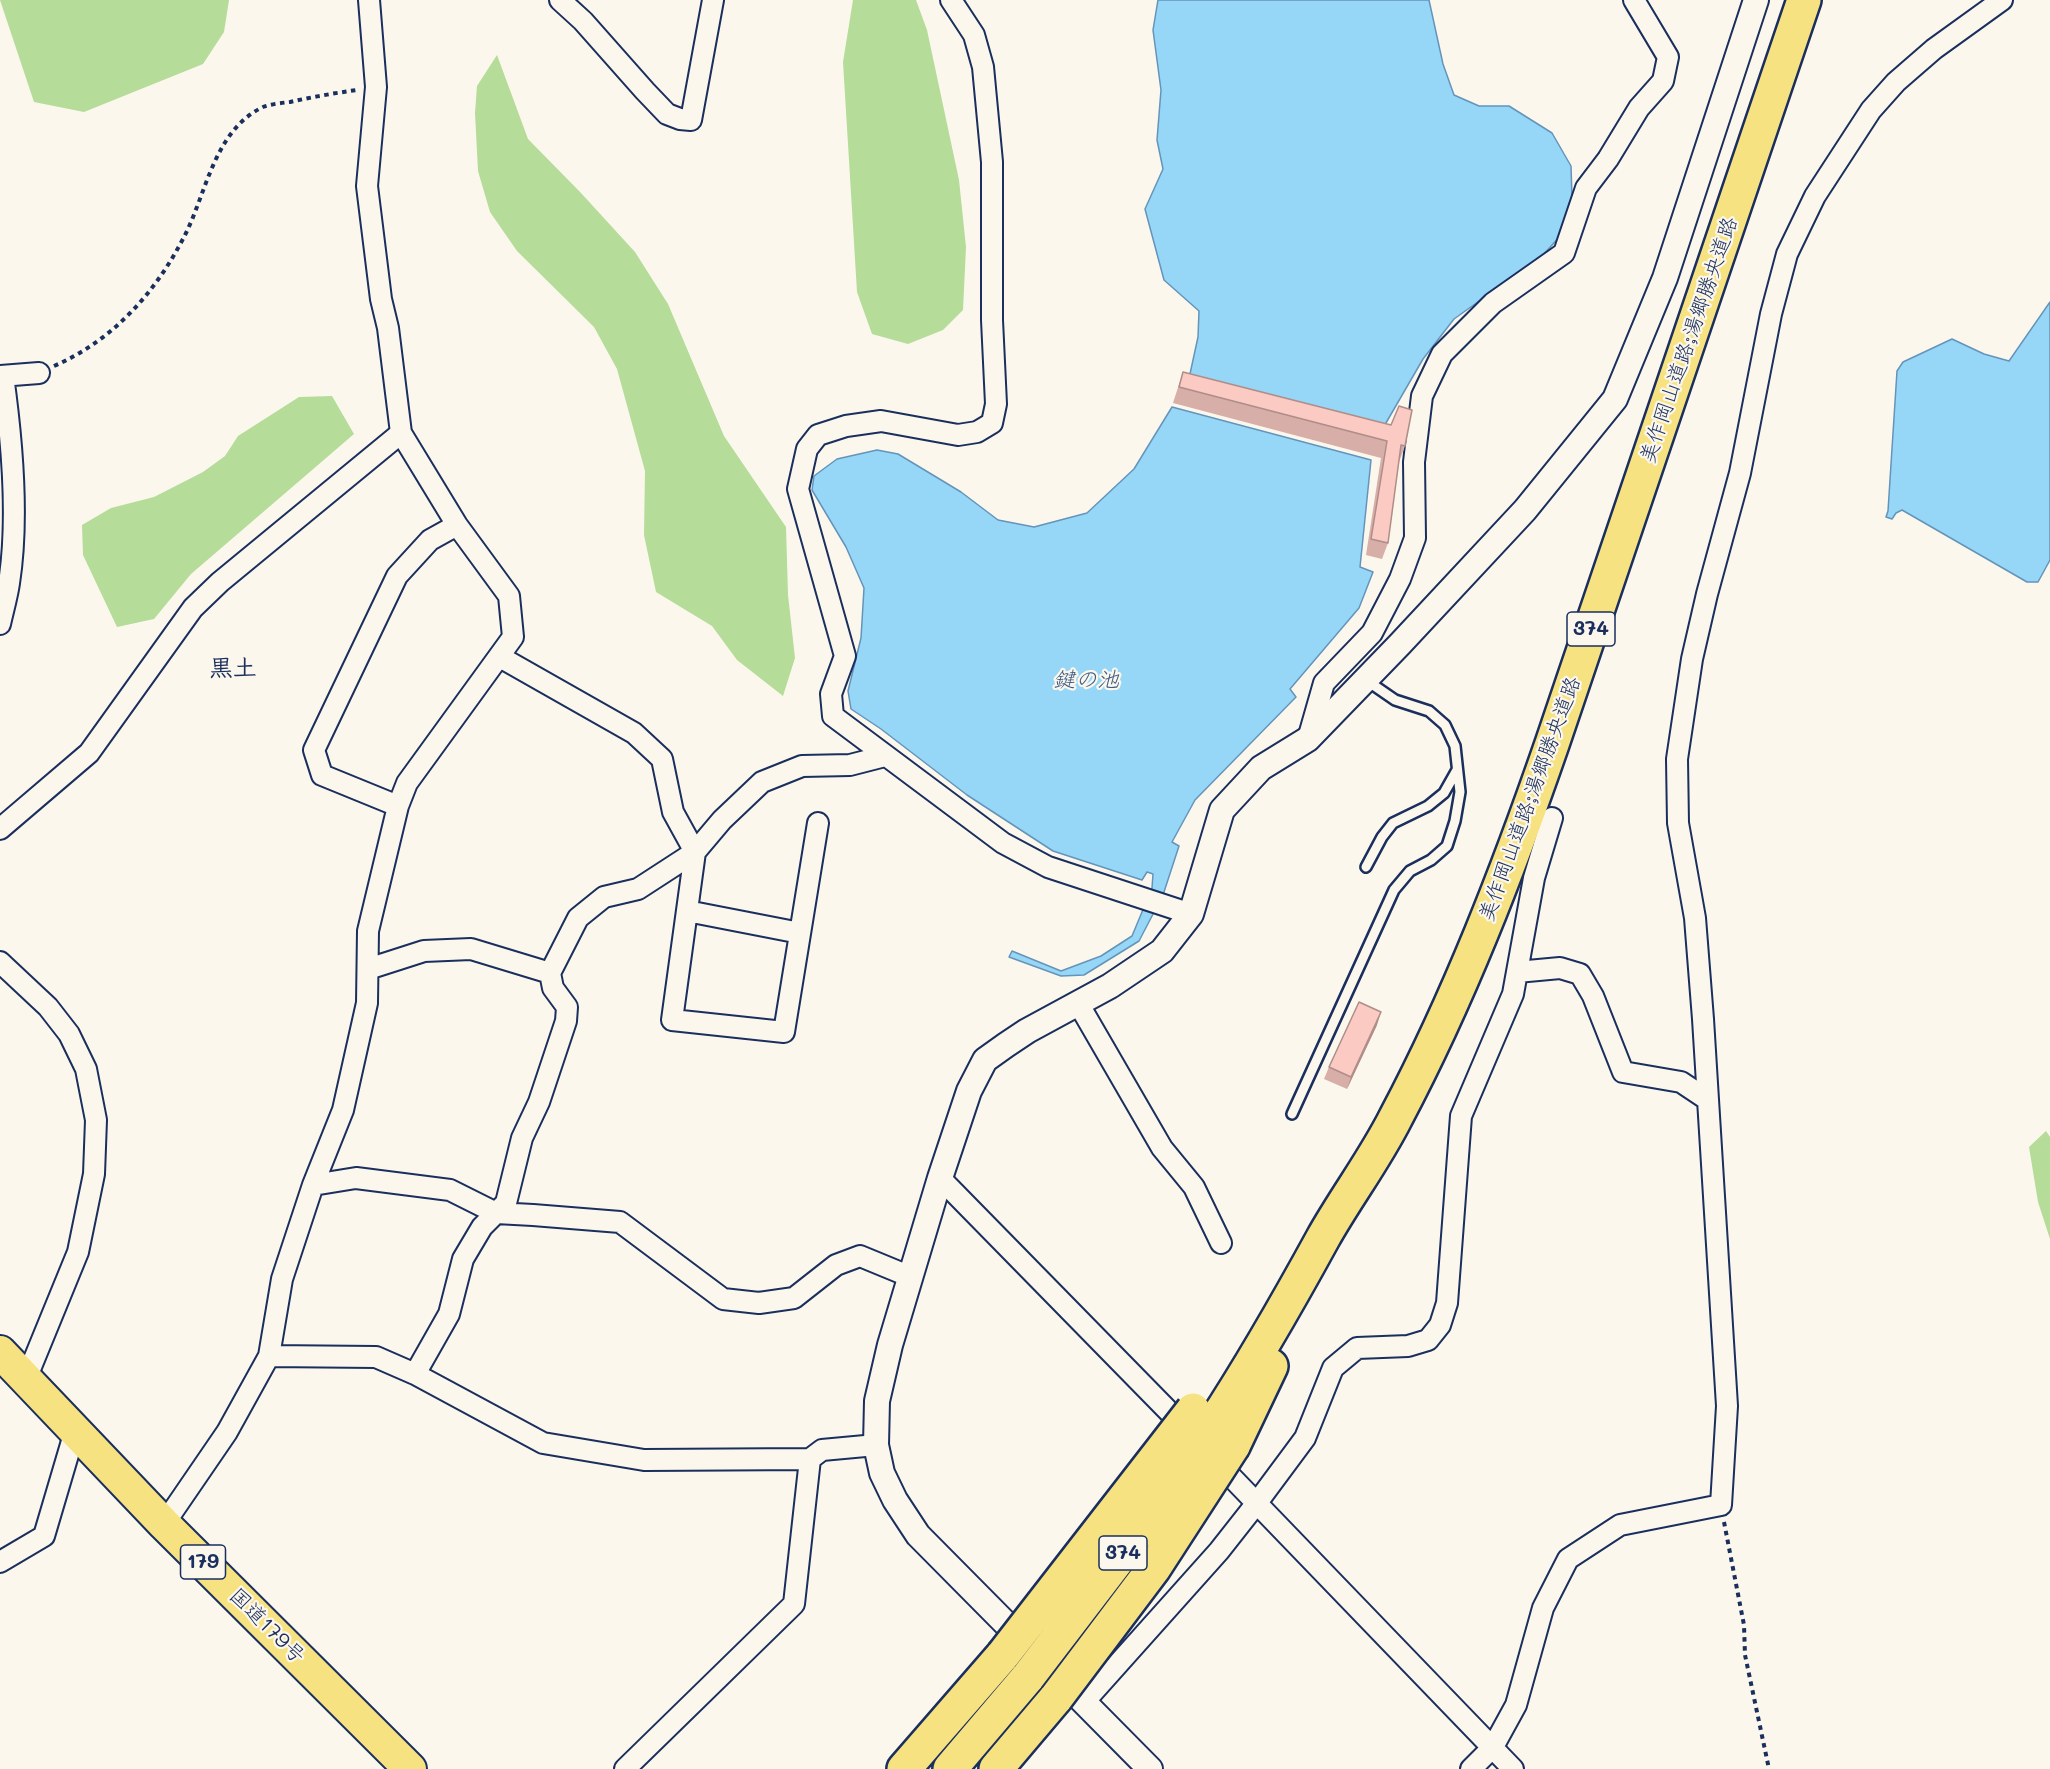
<!DOCTYPE html>
<html>
<head>
<meta charset="utf-8">
<style>
	body { margin:0 }
	canvas { display:block; background:#fbf7ec }
</style>
</head>
<body>
<canvas width="2050" height="1769"></canvas>
<script>
const g = document.querySelector('canvas').getContext('2d');
g.lineJoin = 'round';
function fill(path, color) { g.fillStyle = color; g.fill(path, 'evenodd'); }
function stroke(path, color, width, dash) { g.strokeStyle = color; g.lineWidth = width; g.lineCap = dash ? 'butt' : 'round'; g.setLineDash(dash || []); g.stroke(path); }
function write(font, color, halo, rows, align = 'center') {
  g.font = font + ' Mali,"Klee One",sans-serif'; g.lineWidth = 4.5; g.setLineDash([]); g.textBaseline = 'middle'; g.strokeStyle = halo; g.fillStyle = color; for (const [text, x, y, turn = 0] of rows) {
    g.save(); g.translate(x, y); g.rotate((+turn || 0) * Math.PI / 180); g.textAlign = isNaN(turn) ? turn : align; if (halo) g.strokeText(text, 0, 0); g.fillText(text, 0, 0); g.restore();
  }
}
const green = new Path2D(`
	M 0,0 L 229,0 L 224,32 L 203,64 L 84,112 L 34,102 Z
	M 853,0 L 916,0 L 927,30 L 959,180 L 966,247 L 963,310 L 943,330 L 908,344 L 872,334 L 857,292 L 843,62 Z
	M 497,55 L 528,139 L 581,193 L 635,252 L 668,304 L 724,436 L 786,527 L 788,595 L 795,658 L 783,696 L 737,660 L 712,626 L 656,592 L 644,535 L 645,471 L 617,369 L 594,327 L 517,251 L 490,212 L 478,171 L 475,113 L 477,86 Z
	M 332,396 L 354,434 L 191,574 L 154,619 L 117,627 L 83,555 L 82,525 L 111,508 L 154,497 L 203,472 L 225,456 L 238,436 L 299,397 Z
	M 2046,1131 L 2050,1137 L 2050,1239 L 2038,1202 L 2029,1147 Z`);
const water = new Path2D(`
	M 1158,0 L 1429,0 L 1443,64 L 1454,95 L 1479,106 L 1509,106 L 1552,133 L 1571,166 L 1572,198 L 1564,232 L 1541,257 L 1454,319 L 1423,359 L 1379,435 L 1188,383 L 1198,337 L 1199,311 L 1164,280 L 1145,209 L 1163,169 L 1157,140 L 1161,90 L 1153,30 Z
	M 2050,302 L 2050,560 L 2038,582 L 2027,582 L 1902,510 L 1896,513 L 1892,519 L 1886,517 L 1888,511 L 1897,371 L 1903,362 L 1952,339 L 1984,354 L 2009,361 Z
	M 1172,407 L 1371,460 L 1360,567 L 1373,572 L 1359,608 L 1290,689 L 1296,697 L 1195,800 L 1172,842 L 1179,846 L 1163,895 L 1139,941 L 1084,975 L 1061,976 L 1009,957 L 1012,951 L 1061,971 L 1101,956 L 1132,936 L 1152,888 L 1153,874 L 1147,872 L 1142,880 L 1053,851 L 967,795 L 881,729 L 851,709 L 848,691 L 861,638 L 864,588 L 846,547 L 812,490 L 814,476 L 837,459 L 877,450 L 898,454 L 961,492 L 998,520 L 1034,527 L 1087,513 L 1134,469 Z`);
const path = new Path2D(`
	M 54,366 C 114,340 157,291 186,233 C 207,190 215,130 263,107 C 271,104 281,103 290,102 C 312,97 335,93 357,90
	M 1724,1522 L 1744,1625 L 1745,1655 L 1769,1769`);
const service = new Path2D(`
	M 1366,867 L 1382,837 L 1393,823 L 1428,806 L 1444,793 L 1457,770
	M 1292,1114 L 1394,890 L 1410,871 L 1431,860 L 1447,846 L 1455,821 L 1460,792 L 1455,746 L 1445,725 L 1429,711 L 1395,700 L 1366,680`);
const minor = new Path2D(`
	M 560,0 L 583,21 L 645,91 L 667,114 L 680,119 L 691,120 L 713,0
	M 951,0 L 974,35 L 983,67 L 992,162 L 992,320 L 996,404 L 992,423 L 977,432 L 958,435 L 881,421 L 846,426 L 818,435 L 807,449 L 798,489 L 845,656 L 831,694 L 833,716 L 1003,843 L 1048,867 L 1191,914
	M 0,376 L 39,373
	M 0,624 C 3,610 7,597 9,583 C 19,519 12,440 3,376
	M 500,657 L 634,733 L 662,759 L 673,812 L 695,852 L 672,1020 L 784,1032 L 818,823
	M 1308,739 L 1324,683 L 1372,633 L 1400,579 L 1415,538 L 1414,462 L 1422,396 L 1442,354 L 1493,303 L 1564,253 L 1586,188 L 1608,159 L 1639,108 L 1663,81 L 1668,57 L 1634,0
	M 398,806 L 322,775 L 314,750 L 397,576 L 430,540 L 457,525
	M 0,829 L 89,753 L 193,608 L 220,582 L 401,433
	M 687,911 L 800,933
	M 0,962 L 48,1007 L 69,1034 L 86,1069 L 96,1120 L 94,1174 L 78,1252 L 26,1379
	M 368,969 L 424,951 L 471,949 L 550,973 L 578,918 L 604,897 L 638,889 L 695,852 L 722,820 L 762,782 L 802,766 L 850,765 L 885,756
	M 1517,972 L 1560,968 L 1580,974 L 1593,996 L 1623,1072 L 1681,1082 L 1708,1100
	M 1078,1003 L 1162,1148 L 1194,1187 L 1221,1243
	M 940,1178 L 1189,1432
	M 313,1185 L 356,1178 L 450,1190 L 496,1213 L 533,1215 L 620,1222 L 723,1299 L 759,1303 L 794,1298 L 836,1265 L 860,1256 L 911,1277
	M 269,1356 L 376,1357 L 415,1374 L 543,1443 L 644,1460 L 810,1459 L 822,1450 L 876,1445
	M 415,1374 L 449,1314 L 463,1259 L 482,1227 L 506,1203 L 522,1138 L 539,1102 L 566,1021 L 567,1007 L 553,988 L 550,973
	M 1215,1460 L 1513,1769
	M 164,1524 L 227,1432 L 269,1356 L 282,1279 L 313,1185 L 343,1110 L 367,1003 L 368,931 L 398,806 L 407,783 L 513,637 L 509,596 L 457,525 L 401,433 L 388,328 L 381,299 L 367,186 L 376,87 L 369,0
	M 0,1562 L 44,1536 L 75,1431
	M 1084,1702 L 1219,1551 L 1256,1504 L 1305,1438 L 1333,1368 L 1357,1348 L 1408,1346 L 1428,1340 L 1440,1325 L 1447,1303 L 1461,1116 L 1513,994 L 1534,878 L 1552,818
	M 625,1769 L 794,1604 L 810,1459
	M 1471,1769 L 1493,1747 L 1516,1705 L 1543,1608 L 1568,1559 L 1620,1525 L 1721,1505 L 1727,1406 L 1703,1019 L 1695,918 L 1678,823 L 1677,759 L 1692,659 L 1707,594 L 1740,473 L 1771,314 L 1787,254 L 1815,196 L 1871,110 L 1896,82 L 1934,49 L 2002,0`);
const tertiary = new Path2D(`
	M 1028,1646 L 918,1535 L 895,1500 L 882,1473 L 876,1445 L 877,1401 L 890,1345 L 940,1178 L 969,1091 L 985,1060 L 1006,1045 L 1027,1031 L 1110,986 L 1162,951 L 1191,914 L 1222,810 L 1261,768 L 1308,739 L 1400,644 L 1525,510 L 1615,399 L 1665,278 L 1756,0
	M 1055,1673 L 1150,1769`);
const trunk = new Path2D(`
	M 0,1352 L 164,1524 L 410,1769`);
const motorway = new Path2D(`
	M 1212,1426 C 1252,1365 1288,1302 1323,1238 C 1346,1197 1375,1159 1396,1117 C 1459,998 1508,871 1552,744 L 1804,0
	M 1233,1446 L 1271,1366
	M 904,1769 L 1003,1655
	M 950,1769 L 1028,1677
	M 996,1769 L 1056,1698`);
const motorwayBridge = new Path2D(`
	M 1003,1655 L 1193,1410
	M 1028,1677 L 1129,1545 L 1212,1426
	M 1056,1698 L 1154,1568 L 1233,1446`);
const wall = new Path2D(`
	M 1183,372 L 1405,446 L 1399,462 L 1388,543 L 1382,559 L 1366,555 L 1381,458 L 1173,403 Z
	M 1377,1025 L 1347,1089 L 1324,1079 L 1329,1067 Z`);
const shadedWall = new Path2D(`
	M 1381,1012 L 1377,1025 L 1347,1089 L 1351,1077 Z`);
const building = new Path2D(`
	M 1183,372 L 1391,425 L 1399,406 L 1412,410 L 1405,446 L 1401,445 L 1388,543 L 1371,539 L 1387,441 L 1179,387 Z
	M 1359,1002 L 1381,1012 L 1351,1077 L 1329,1067 Z`);
const shields = [
	[1591,629,48],
	[1123,1553,48],
	[203,1562,45]
];
const shieldNames = [
	["374",1591,629],
	["374",1123,1553],
	["179",203,1562]
];
const streetNames = [
	["美作岡山道路;湯郷勝央道路",1689,340,-71],
	["美作岡山道路;湯郷勝央道路",1530,799,-70],
	["国道179号",267,1626,45]
];
const waterNames = [
	["鍵の池",1086,680]
];
const quarterNames = [
	["黒土",233,669]
];
fill(green, '#b5dc98');
fill(water, '#96d7f7');
stroke(water, '#6594ba', 1.5);
stroke(service, '#1b2f5e', 14);
stroke(minor, '#1b2f5e', 24);
stroke(tertiary, '#1b2f5e', 28);
stroke(trunk, '#1b2f5e', 36);
stroke(motorway, '#1b2f5e', 38);
stroke(path, '#1b2f5e', 4, [4.5, 4.5]);
stroke(service, '#fbf7ec', 9);
stroke(minor, '#fbf7ec', 20);
stroke(tertiary, '#fbf7ec', 24);
stroke(trunk, '#f7e281', 32);
stroke(motorway, '#f7e281', 33);
stroke(motorwayBridge, '#1b2f5e', 38, []);
stroke(motorwayBridge, '#f7e281', 33);
fill(wall, '#d7aea8');
fill(shadedWall, '#af8d88');
fill(building, '#facac3');
stroke(building, '#af8d88', 1.5);
for (const [x, y, w] of shields) { const box = new Path2D(); box.roundRect(x - w / 2, y - 17, w, 34, 4.5); g.fillStyle = '#fbf7ec'; g.fill(box); stroke(box, '#1b2f5e', 1.5); }
write('bold 20px', '#1b2f5e', null, shieldNames);
write('21px', '#1b2f5e', '#fbf7ec', streetNames);
write('italic 22px', '#3a5984', '#fbf7ec', waterNames);
write('bold 24px', '#1b2f5e', '#fbf7ec', quarterNames);
</script>
</body>
</html>
